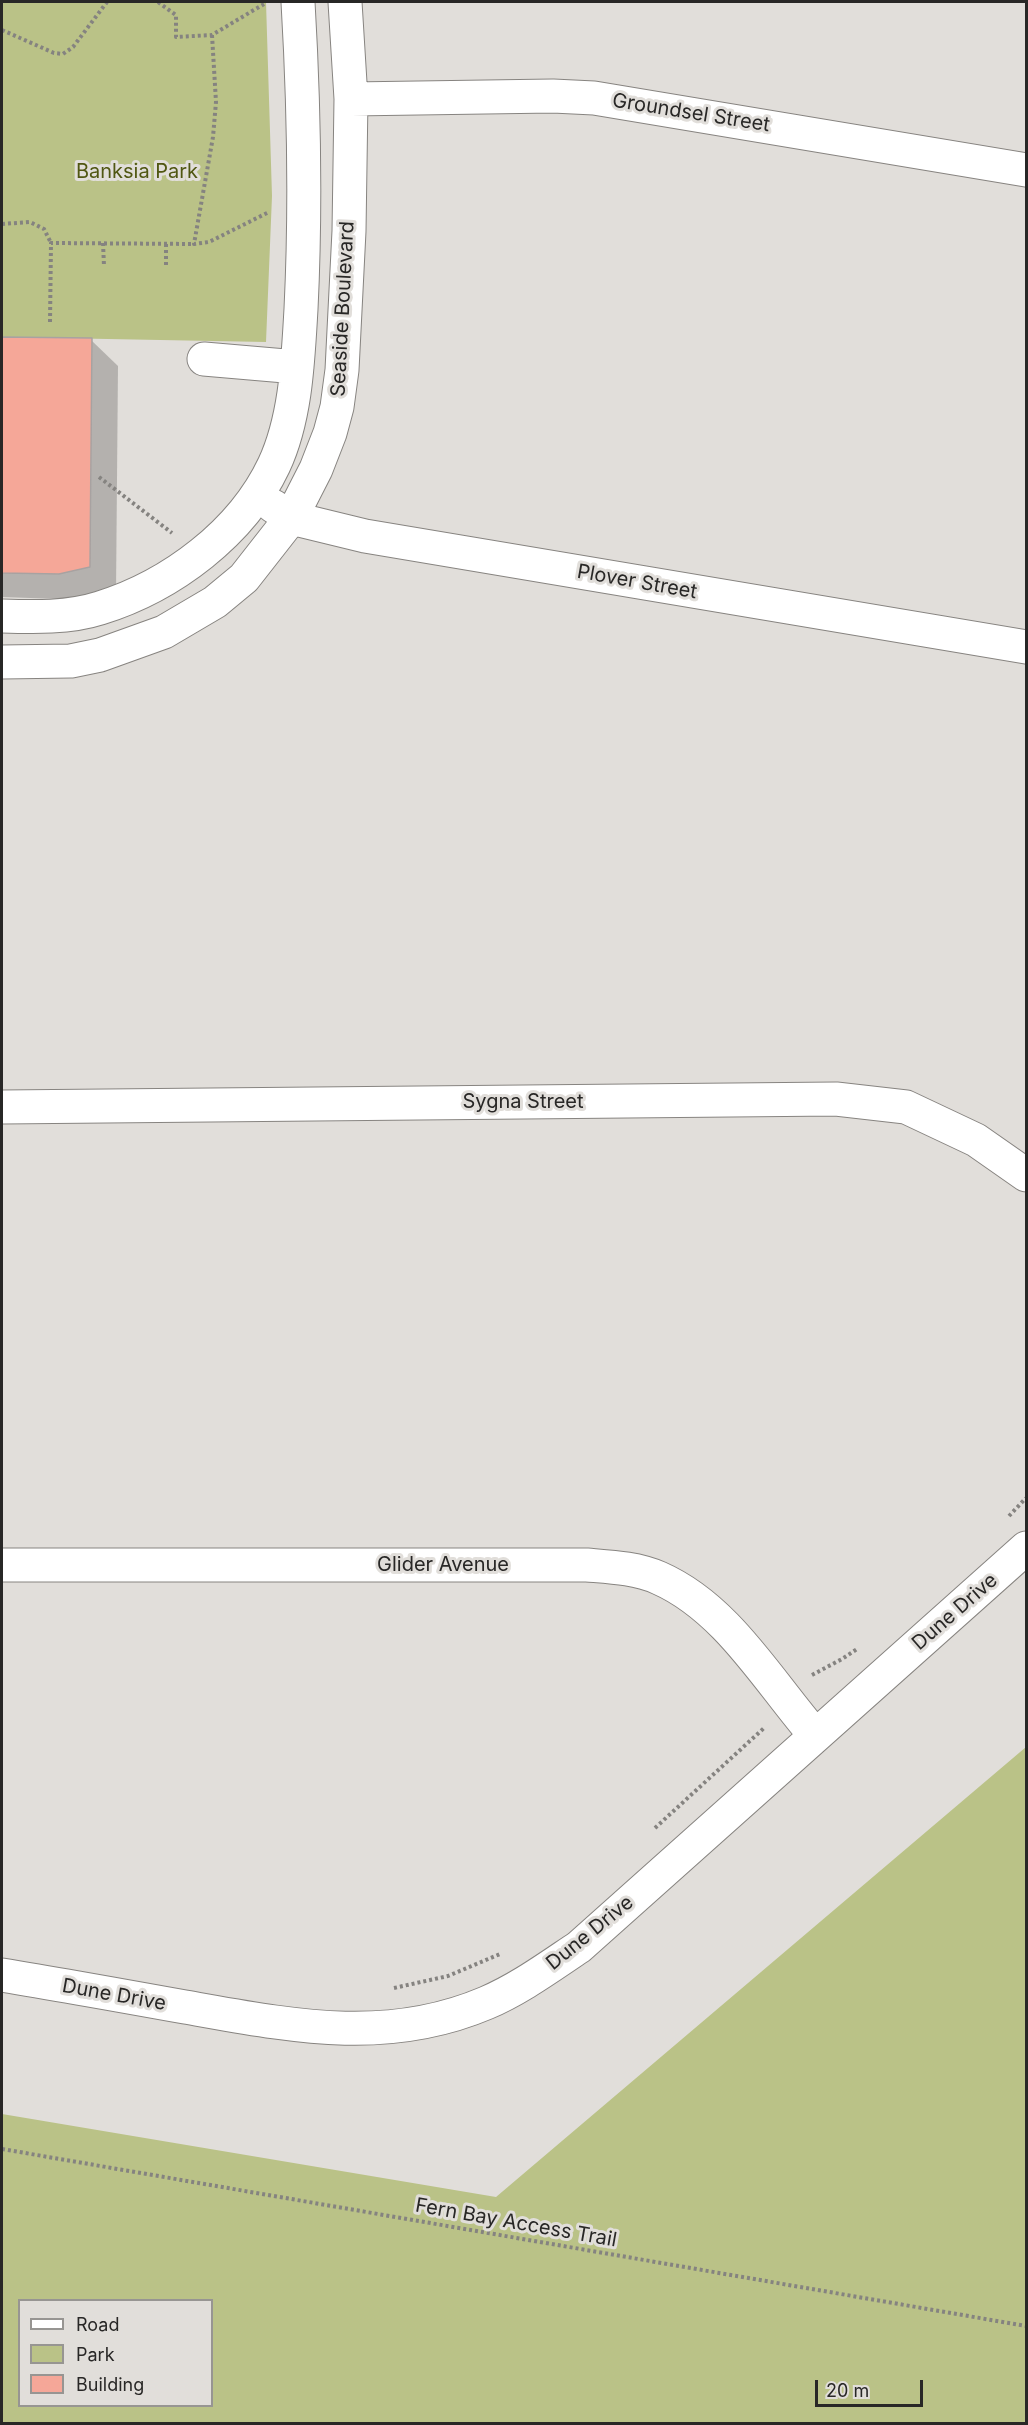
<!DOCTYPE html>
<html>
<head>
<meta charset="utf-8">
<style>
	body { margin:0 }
	#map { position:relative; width:1028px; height:2425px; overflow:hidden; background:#e1deda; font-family:Inter,sans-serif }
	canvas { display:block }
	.frame { position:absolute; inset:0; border:3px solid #282726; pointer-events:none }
	.legend { position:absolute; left:18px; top:2299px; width:195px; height:108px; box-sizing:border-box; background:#e1deda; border:2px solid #979592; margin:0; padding:8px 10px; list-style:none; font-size:18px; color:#282726 }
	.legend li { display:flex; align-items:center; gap:12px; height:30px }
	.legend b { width:30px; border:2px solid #979592 }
	.scale { position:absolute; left:815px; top:2380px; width:108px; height:27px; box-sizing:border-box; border:3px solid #282726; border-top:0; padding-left:8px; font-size:18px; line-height:21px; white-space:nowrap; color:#282726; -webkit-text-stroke:4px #e1deda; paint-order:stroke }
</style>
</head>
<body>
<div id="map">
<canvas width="1028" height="2425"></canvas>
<div class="frame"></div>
<ul class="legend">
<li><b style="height:8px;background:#fff"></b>Road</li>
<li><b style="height:16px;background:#bac287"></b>Park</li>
<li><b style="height:16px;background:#f5a798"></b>Building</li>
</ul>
<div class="scale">20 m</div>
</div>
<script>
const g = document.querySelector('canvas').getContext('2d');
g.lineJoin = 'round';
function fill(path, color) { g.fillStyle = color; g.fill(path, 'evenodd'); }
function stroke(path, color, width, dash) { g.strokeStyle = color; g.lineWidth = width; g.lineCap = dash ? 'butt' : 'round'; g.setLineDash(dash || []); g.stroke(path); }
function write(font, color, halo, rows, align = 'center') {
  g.font = font + ' Inter,sans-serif'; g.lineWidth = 6; g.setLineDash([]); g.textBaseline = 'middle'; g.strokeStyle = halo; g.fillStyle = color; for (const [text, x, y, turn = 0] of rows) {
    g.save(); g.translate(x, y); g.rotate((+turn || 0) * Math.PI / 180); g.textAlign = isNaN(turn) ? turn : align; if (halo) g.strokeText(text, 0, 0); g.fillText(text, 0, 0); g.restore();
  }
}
const green = new Path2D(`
	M 2,2 L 266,2 L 272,196 L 266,342 L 2,337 Z
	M 1026,1747 L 1026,2423 L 2,2423 L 2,2114 L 496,2197 ZM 20,2300 L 212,2300 L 212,2406 L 20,2406 Z`);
const shadow = new Path2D(`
	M 2,338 L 91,340 L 118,366 L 116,593 L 86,600 L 2,597 Z`);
const building = new Path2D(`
	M 2,337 L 92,338 L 90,567 L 59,574 L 2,573 Z`);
const path = new Path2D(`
	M 158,2 L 176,15 L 176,37 L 212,35 L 264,4
	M 2,30 L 54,53 L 63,54 L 73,47 L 107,2
	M 212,35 L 216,102 L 213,137 L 194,244 L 209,242 L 269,212
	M 2,224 L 30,222 L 44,229 L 51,243
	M 103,243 L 104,266
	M 166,244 L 166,267
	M 50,322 L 51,243 L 194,244
	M 99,477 L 172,533
	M 1009,1516 L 1026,1498
	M 812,1675 L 842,1659 L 857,1649
	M 655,1828 L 764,1728
	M 394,1988 L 448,1976 L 500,1954
	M 2,2149 L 1026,2326`);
const minor = new Path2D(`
	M 351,99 L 553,96 L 594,98 L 1026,170
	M 204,359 L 297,367
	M 273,506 L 291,518 L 365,536 L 1026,647
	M 2,616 C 34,617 69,618 100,608 C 171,586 242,533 274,465 C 296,418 298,360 301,309 C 306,207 304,104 298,2
	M 2,662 L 71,661 L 100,655 L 164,632 L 215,602 L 244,578 L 291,518 L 316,469 L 330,433 L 337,407 L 342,370 L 349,231 L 351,99 L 345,2
	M 2,1107 L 836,1099 L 906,1107 L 976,1140 L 1026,1175
	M 2,1565 L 587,1565 C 611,1567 636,1568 659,1578 C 727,1608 768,1681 815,1735
	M 2,1975 C 63,1985 124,1996 185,2007 C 288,2025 385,2046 486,2003 C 519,1989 549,1967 579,1947 L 1026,1548`);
const streetNames = [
	["Groundsel Street",691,113,9],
	["Seaside Boulevard",343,309,-87],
	["Plover Street",637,582,10],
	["Sygna Street",523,1102],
	["Glider Avenue",443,1565],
	["Dune Drive",955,1612,-41],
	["Dune Drive",590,1933,-39],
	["Dune Drive",114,1995,10],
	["Fern Bay Access Trail",516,2223,10]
];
const parkNames = [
	["Banksia Park",137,172]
];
fill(green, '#bac287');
fill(shadow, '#0003');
fill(building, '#f5a798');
stroke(building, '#a8a2a1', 1.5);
stroke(minor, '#878480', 35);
stroke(path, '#858380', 4, [3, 3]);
stroke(minor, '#fff', 33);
write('20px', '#282726', '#e1deda', streetNames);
write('20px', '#505712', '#e1deda', parkNames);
</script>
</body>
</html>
